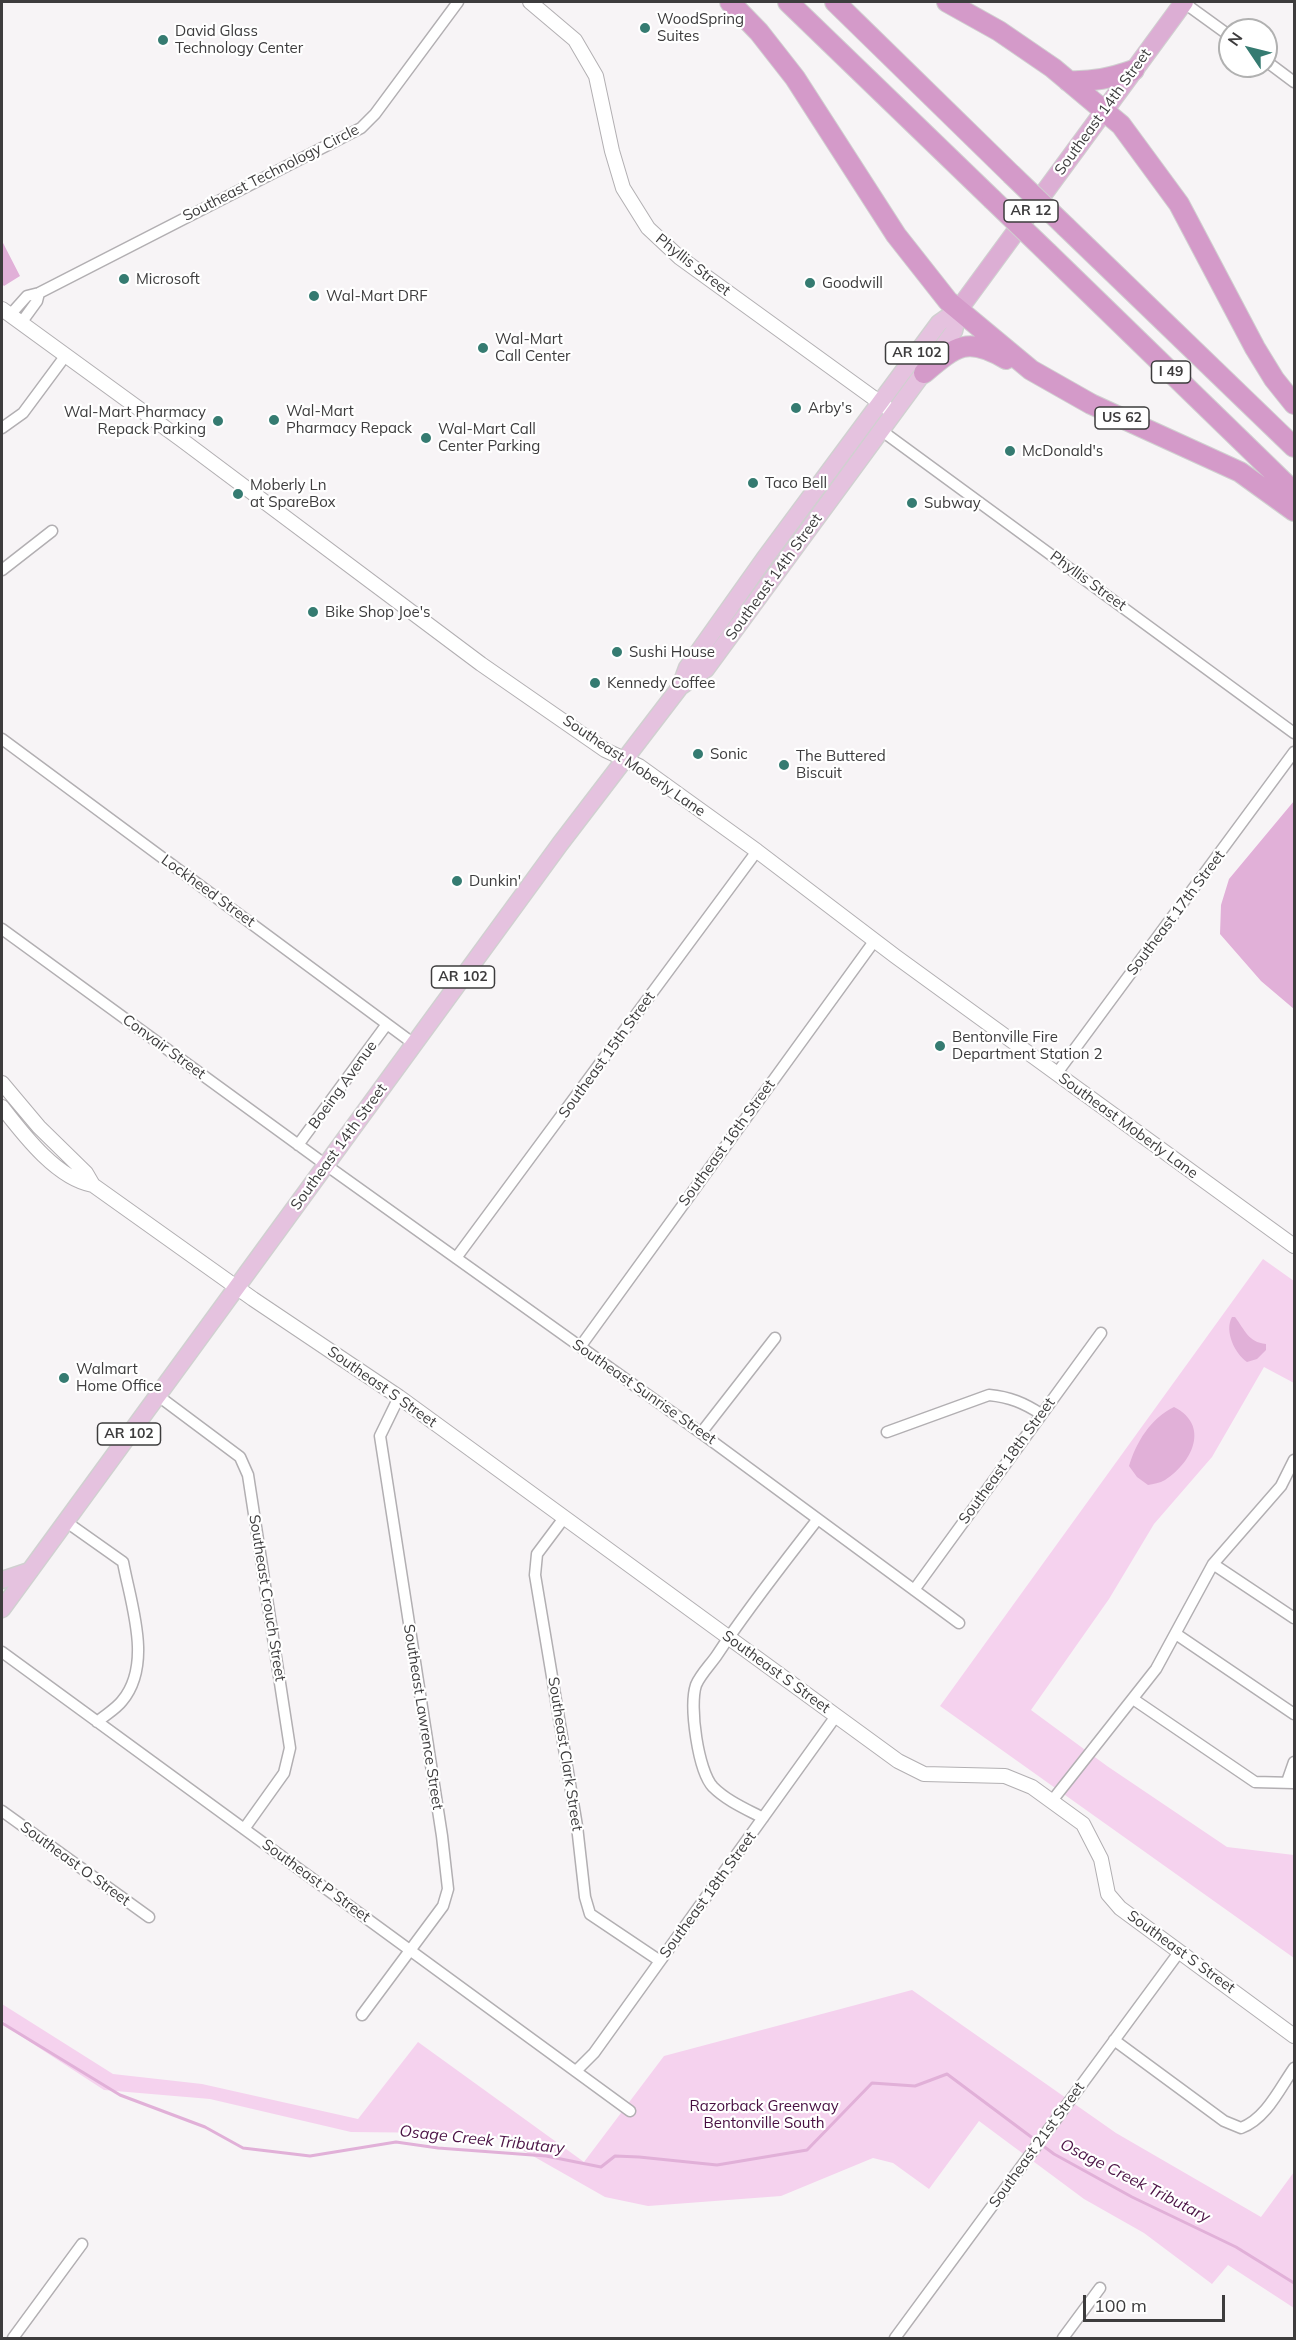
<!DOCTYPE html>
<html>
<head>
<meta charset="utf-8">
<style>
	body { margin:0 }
	#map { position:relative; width:1296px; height:2340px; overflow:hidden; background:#f7f4f6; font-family:Mulish,sans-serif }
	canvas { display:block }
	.frame { position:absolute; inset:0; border:3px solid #3d3c3d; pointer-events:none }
	.north { position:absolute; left:1218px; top:18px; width:60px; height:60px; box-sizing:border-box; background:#fff; border:2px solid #b1b1b1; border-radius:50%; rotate:305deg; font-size:16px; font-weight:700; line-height:24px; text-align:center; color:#3d3c3d }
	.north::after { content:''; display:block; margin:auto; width:21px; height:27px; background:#357b71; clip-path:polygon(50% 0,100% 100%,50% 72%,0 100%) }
	.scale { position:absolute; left:1083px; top:2295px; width:142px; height:27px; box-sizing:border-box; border:3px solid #3d3c3d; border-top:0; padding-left:8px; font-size:18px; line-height:21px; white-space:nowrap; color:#3d3c3d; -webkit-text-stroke:4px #fff; paint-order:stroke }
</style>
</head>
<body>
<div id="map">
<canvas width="1296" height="2340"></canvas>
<div class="frame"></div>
<div class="north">N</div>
<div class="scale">100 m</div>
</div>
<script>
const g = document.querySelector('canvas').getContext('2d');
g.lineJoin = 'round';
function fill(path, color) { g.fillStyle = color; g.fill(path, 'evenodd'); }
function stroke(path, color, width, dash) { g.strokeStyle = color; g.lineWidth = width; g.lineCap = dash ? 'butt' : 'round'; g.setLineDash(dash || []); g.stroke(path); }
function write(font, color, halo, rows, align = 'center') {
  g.font = font + ' Mulish,sans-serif'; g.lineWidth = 4.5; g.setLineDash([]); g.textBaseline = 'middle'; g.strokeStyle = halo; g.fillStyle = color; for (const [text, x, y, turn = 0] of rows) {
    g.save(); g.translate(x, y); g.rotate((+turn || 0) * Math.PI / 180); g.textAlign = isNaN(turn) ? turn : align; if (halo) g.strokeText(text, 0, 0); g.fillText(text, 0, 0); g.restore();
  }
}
const green = new Path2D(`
	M 1263,1259 L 1294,1281 L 1294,1383 L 1264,1367 L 1212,1457 L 1154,1524 L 1109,1599 L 1031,1710 L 1107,1766 L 1227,1847 L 1294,1855 L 1294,1958 L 940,1706 Z
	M 912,1990 L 1116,2133 L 1261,2217 L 1294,2172 L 1294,2308 L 1228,2265 L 1212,2284 L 1144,2233 L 1084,2199 L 979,2121 L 929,2189 L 893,2163 L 873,2158 L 781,2196 L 648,2206 L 605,2197 L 503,2139 L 450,2133 L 351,2132 L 210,2099 L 104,2090 L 4,2025 L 5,2023 L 2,2020 L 2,2004 L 113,2074 L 202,2084 L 358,2119 L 418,2042 L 584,2162 L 664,2056 Z`);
const water = new Path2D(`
	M 2,241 L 20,276 L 4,286 L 2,284 Z
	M 1294,801 L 1294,1009 L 1261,981 L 1220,934 L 1221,905 L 1229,879 Z
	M 1232,1317 L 1235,1317 C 1245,1330 1248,1342 1266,1344 L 1266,1350 L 1257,1359 L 1247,1362 C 1235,1354 1224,1331 1232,1317 Z
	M 1174,1407 C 1210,1425 1193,1462 1165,1480 C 1160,1483 1153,1484 1148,1485 L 1137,1477 L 1129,1466 C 1136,1442 1151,1418 1174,1407 Z`);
const stream = new Path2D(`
	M 2,2023 L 120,2095 L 205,2127 L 243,2148 L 310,2156 L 396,2142 L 438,2148 L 546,2156 L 601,2167 L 615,2156 L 639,2157 L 717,2165 L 807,2150 L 872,2083 L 915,2086 L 947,2074 L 1054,2154 L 1132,2197 L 1236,2247 L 1294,2283`);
const minor = new Path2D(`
	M 1183,2 L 1230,36
	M 1266,61 L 1294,82
	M 10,315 L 27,296 L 39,293 L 361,128 L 375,114 L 458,2
	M 21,323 L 37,301 L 39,293
	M 2,428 L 23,413 L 66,355
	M 882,431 L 1294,733
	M 2,570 L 52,531
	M 2,739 L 414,1044
	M 2,929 L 326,1165 L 701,1433 L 959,1623
	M 1057,1073 L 1294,752
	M 298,1145 L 387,1024
	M 456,1258 L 757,851
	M 580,1347 L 875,940
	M 157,1395 L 240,1457 L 248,1475 L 290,1748 L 284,1773 L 244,1829
	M 887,1432 L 989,1395 C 1010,1397 1024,1403 1041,1414
	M 701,1433 L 775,1338
	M 564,1518 L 537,1554 L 535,1575 L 577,1826 L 585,1897 L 590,1914 L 660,1961
	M 65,1521 L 123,1562 C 131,1605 153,1664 122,1701 C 116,1709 105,1715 97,1722
	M 1213,1564 L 1294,1618
	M 914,1590 L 1101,1333
	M 1176,1634 L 1294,1714
	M 2,1652 L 630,2111
	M 1133,1699 L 1255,1782 L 1294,1783
	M 1287,1782 L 1294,1762
	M 1051,1802 L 1156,1669 L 1213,1564 L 1281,1486 L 1294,1460
	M 2,1811 L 149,1917
	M 763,1818 C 746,1809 727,1801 713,1787 C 698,1771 689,1706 696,1685 C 700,1675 711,1664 717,1655 C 748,1608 783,1564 817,1520
	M 362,2015 L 443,1906 L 448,1889 L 442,1836 L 380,1436 L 399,1397
	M 1114,2040 L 1224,2121 L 1241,2128 C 1266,2119 1280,2088 1294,2068
	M 576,2071 L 594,2053 L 836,1716
	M 13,2338 L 82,2244
	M 895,2338 L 1180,1951
	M 1063,2338 L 1100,2288`);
const tertiary = new Path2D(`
	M 530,2 L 575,40 L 596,76 L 612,151 L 623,188 L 648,228 L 679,257 L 886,407
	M 2,309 L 182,440 L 481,664 L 605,750 L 639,766 L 757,851 L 895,956 L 1294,1246
	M 2,1083 L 39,1127 L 86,1173 L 93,1185
	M 2,1107 C 23,1134 57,1179 93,1185 L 253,1299 L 399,1397 L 898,1761 L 924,1774 L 1005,1776 L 1032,1787 L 1083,1824 L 1101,1859 L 1108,1894 L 1120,1908 L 1294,2036`);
const primary = new Path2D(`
	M 680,687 L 706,669 L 954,331 L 959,309
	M 2,1580 L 29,1571
	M 2,1609 L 560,844 L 680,687 L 687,668 L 765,558 L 939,323 L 959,309`);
const trunk = new Path2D(`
	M 959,309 L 1184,2`);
const motorway = new Path2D(`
	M 730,2 L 759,32 L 795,78 L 896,235 L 948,301 L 1031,370 L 1091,404 L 1240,472 L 1294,511
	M 788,2 L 992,199
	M 835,2 L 1011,174
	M 947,2 L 999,31 L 1053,68 L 1121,125 L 1179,204 L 1255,348 L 1274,379 L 1294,404
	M 1068,81 C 1093,82 1111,78 1134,70
	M 1066,227 L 1294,447
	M 1048,253 L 1294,492
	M 924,373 C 956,346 967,336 1006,359`);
const motorwayBridge = new Path2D(`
	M 1011,174 L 1066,227
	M 992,199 L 1048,253`);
const markers = [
	[645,28,6,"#357b71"],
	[163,40,6,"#357b71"],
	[124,279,6,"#357b71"],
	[810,283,6,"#357b71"],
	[314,296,6,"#357b71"],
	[483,348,6,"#357b71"],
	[796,408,6,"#357b71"],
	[274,420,6,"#357b71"],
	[218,421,6,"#357b71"],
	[426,438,6,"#357b71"],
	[1010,451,6,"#357b71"],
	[753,483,6,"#357b71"],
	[238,494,6,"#357b71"],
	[912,503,6,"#357b71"],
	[313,612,6,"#357b71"],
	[617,652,6,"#357b71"],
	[595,683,6,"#357b71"],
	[698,754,6,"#357b71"],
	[784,765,6,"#357b71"],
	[457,881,6,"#357b71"],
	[940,1046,6,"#357b71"],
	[64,1378,6,"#357b71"]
];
const shields = [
	[1031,211,54],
	[917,353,63],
	[1171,372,39],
	[1122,418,54],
	[463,977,63],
	[129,1434,63]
];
const shieldNames = [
	["AR 12",1031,211],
	["AR 102",917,353],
	["I 49",1171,372],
	["US 62",1122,418],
	["AR 102",463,977],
	["AR 102",129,1434]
];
const poiNames = [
	["WoodSpring",657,19],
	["Suites",657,36],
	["David Glass",175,31],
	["Technology Center",175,48],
	["Microsoft",136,279],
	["Goodwill",822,283],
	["Wal-Mart DRF",326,296],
	["Wal-Mart",495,339],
	["Call Center",495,356],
	["Arby's",808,408],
	["Wal-Mart",286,411],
	["Pharmacy Repack",286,428],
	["Wal-Mart Pharmacy",206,412,"right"],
	["Repack Parking",206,429,"right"],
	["Wal-Mart Call",438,429],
	["Center Parking",438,446],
	["McDonald's",1022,451],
	["Taco Bell",765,483],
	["Moberly Ln",250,485],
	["at SpareBox",250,502],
	["Subway",924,503],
	["Bike Shop Joe's",325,612],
	["Sushi House",629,652],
	["Kennedy Coffee",607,683],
	["Sonic",710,754],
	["The Buttered",796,756],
	["Biscuit",796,773],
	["Dunkin'",469,881],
	["Bentonville Fire",952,1037],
	["Department Station 2",952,1054],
	["Walmart",76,1369],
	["Home Office",76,1386]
];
const streetNames = [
	["Southeast 14th Street",1103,112,-54],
	["Southeast Technology Circle",271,173,-27],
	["Phyllis Street",693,265,38],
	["Southeast 14th Street",774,577,-54],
	["Phyllis Street",1088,581,36],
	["Southeast Moberly Lane",634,766,34],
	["Lockheed Street",208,891,36],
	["Southeast 17th Street",1176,913,-53],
	["Convair Street",164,1047,36],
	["Southeast 15th Street",607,1055,-54],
	["Boeing Avenue",343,1085,-54],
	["Southeast Moberly Lane",1128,1126,36],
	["Southeast 16th Street",727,1143,-54],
	["Southeast 14th Street",339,1147,-54],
	["Southeast S Street",382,1387,35],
	["Southeast Sunrise Street",644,1392,35],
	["Southeast 18th Street",1007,1461,-54],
	["Southeast Crouch Street",267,1598,81],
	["Southeast S Street",776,1672,36],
	["Southeast Lawrence Street",423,1717,81],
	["Southeast Clark Street",565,1754,81],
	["Southeast O Street",75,1864,36],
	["Southeast P Street",316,1881,36],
	["Southeast 18th Street",708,1895,-54],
	["Southeast S Street",1181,1952,36],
	["Southeast 21st Street",1037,2145,-54]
];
const parkNames = [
	["Razorback Greenway",764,2106],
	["Bentonville South",764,2123]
];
const waterNames = [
	["Osage Creek Tributary",482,2140,6],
	["Osage Creek Tributary",1135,2181,27]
];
fill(green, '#f5d2ee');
fill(water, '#e1b0d8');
stroke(stream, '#e1b0d8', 3);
stroke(minor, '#b2afb2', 13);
stroke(tertiary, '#b2afb2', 16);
stroke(primary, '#d0d0d0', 19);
stroke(trunk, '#d0d0d0', 20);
stroke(motorway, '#d0d0d0', 22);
stroke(minor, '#fff', 10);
stroke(tertiary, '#fff', 14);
stroke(primary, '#e5c2df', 16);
stroke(trunk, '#dcaed4', 18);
stroke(motorway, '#d49ac9', 20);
stroke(motorwayBridge, '#d0d0d0', 22, []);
stroke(motorwayBridge, '#d49ac9', 20);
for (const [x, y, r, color] of markers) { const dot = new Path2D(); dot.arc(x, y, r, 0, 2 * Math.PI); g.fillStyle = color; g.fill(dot); stroke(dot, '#fff', 2); }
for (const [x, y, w] of shields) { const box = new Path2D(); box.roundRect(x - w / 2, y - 11, w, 22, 4.5); g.fillStyle = '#fff'; g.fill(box); stroke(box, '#3d3c3d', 1.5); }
write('bold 14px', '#3d3c3d', null, shieldNames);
write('15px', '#3d3c3d', '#fff', poiNames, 'left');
write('15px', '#3d3c3d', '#fff', streetNames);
write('15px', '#460d40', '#fff', parkNames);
write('italic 16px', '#4b1345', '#fff', waterNames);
</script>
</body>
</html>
